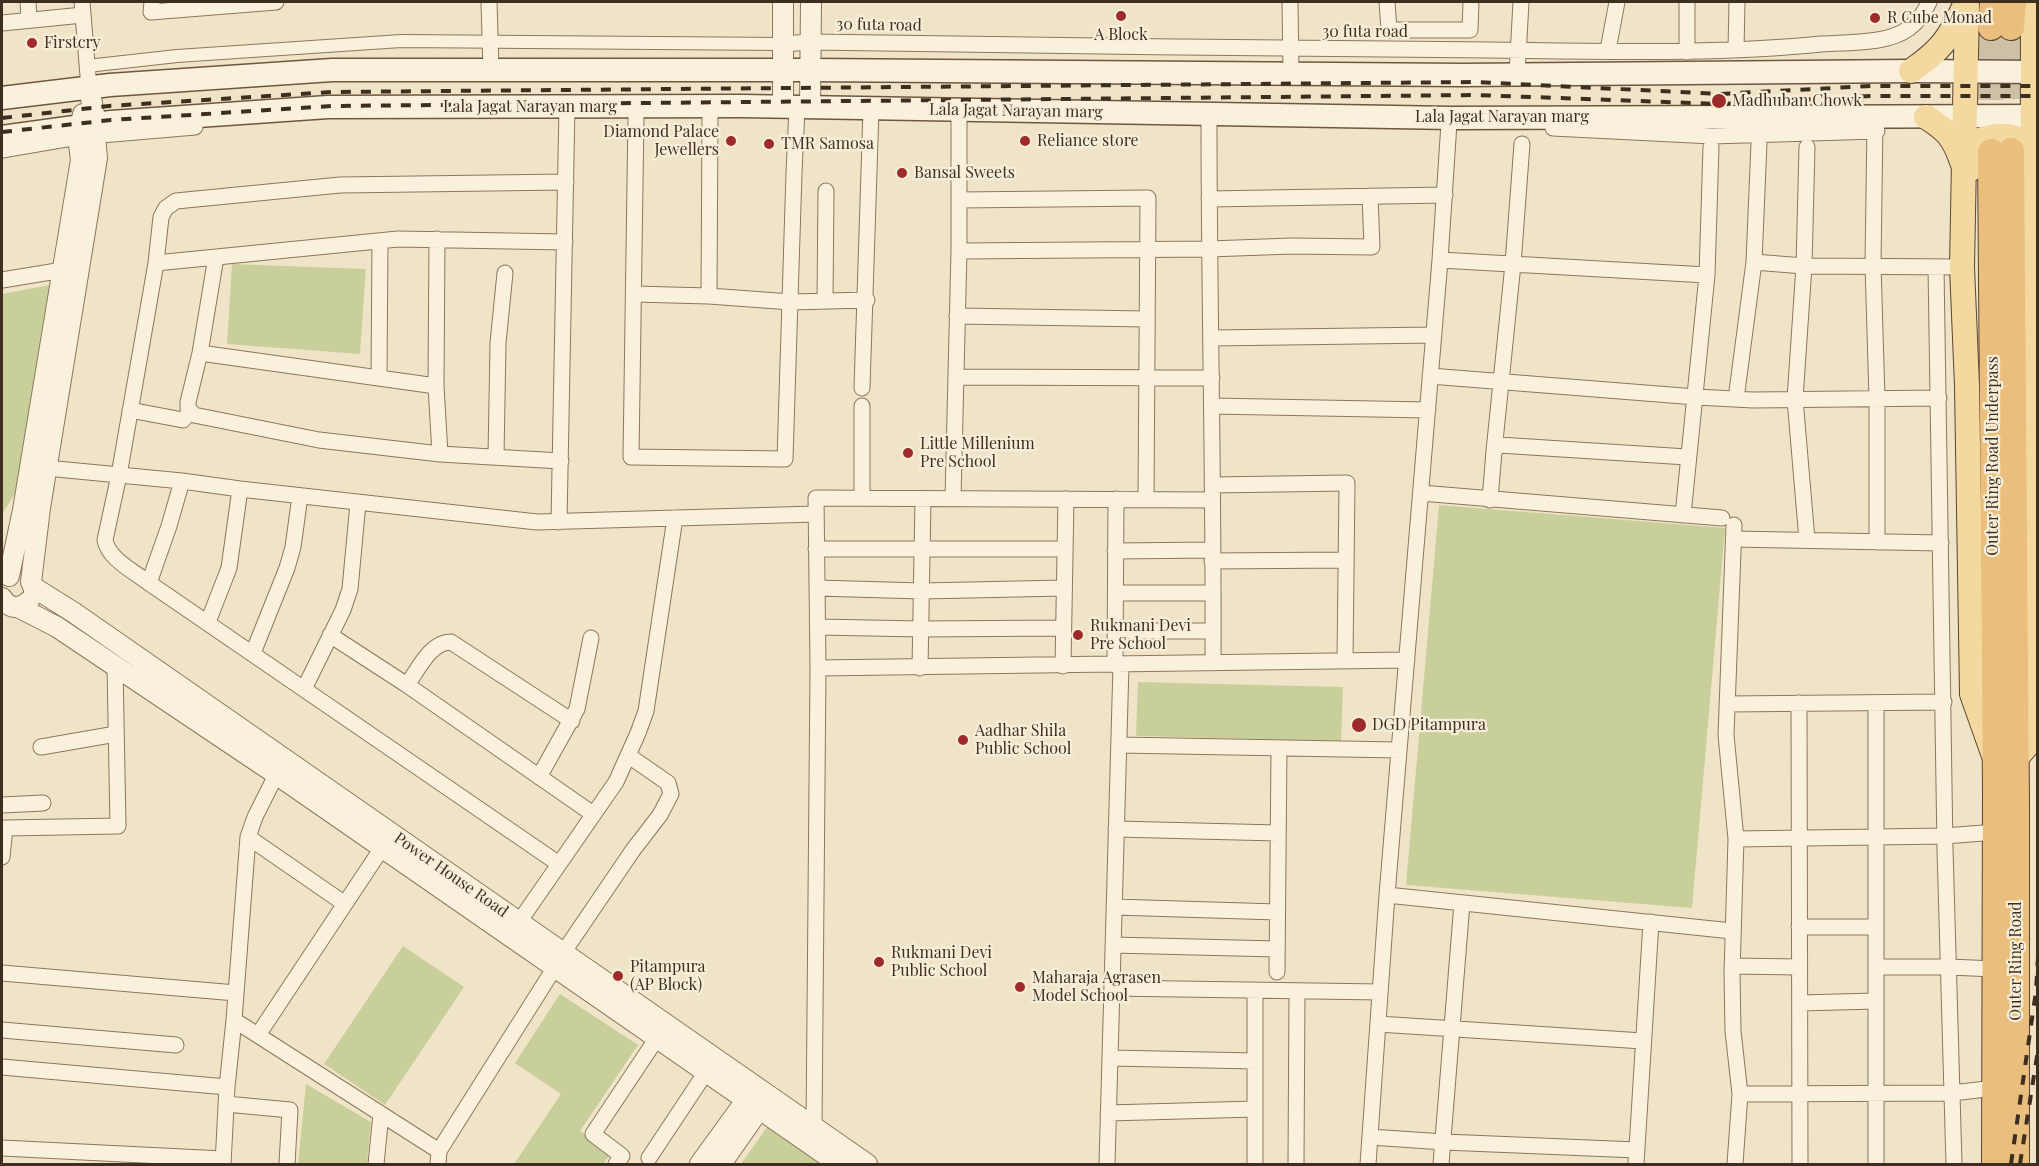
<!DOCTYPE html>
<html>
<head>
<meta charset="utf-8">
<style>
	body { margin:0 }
	#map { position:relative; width:2039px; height:1166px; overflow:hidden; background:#f0e4c8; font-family:"Playfair Display",serif }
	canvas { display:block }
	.frame { position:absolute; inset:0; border:3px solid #3d2e20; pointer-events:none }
</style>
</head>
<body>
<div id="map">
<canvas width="2039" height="1166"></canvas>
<div class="frame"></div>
</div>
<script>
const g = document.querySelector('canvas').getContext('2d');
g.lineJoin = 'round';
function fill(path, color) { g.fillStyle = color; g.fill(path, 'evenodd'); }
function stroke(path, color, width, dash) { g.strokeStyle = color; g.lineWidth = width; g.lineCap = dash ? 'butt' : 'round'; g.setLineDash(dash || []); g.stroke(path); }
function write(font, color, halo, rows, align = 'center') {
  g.font = font + ' "Playfair Display",serif'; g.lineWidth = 4.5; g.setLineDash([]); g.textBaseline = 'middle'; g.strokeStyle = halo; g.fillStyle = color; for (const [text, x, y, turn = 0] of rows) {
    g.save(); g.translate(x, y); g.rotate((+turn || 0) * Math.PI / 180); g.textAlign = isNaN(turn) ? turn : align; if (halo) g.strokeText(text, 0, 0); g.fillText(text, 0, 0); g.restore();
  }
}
const green = new Path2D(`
	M 232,264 L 366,269 L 360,354 L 227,344 Z
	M 50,285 L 18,489 L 2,514 L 2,294 Z
	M 1439,505 L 1725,528 L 1692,908 L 1406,885 Z
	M 1138,682 L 1343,687 L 1341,741 L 1136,736 Z
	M 403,946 L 464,987 L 385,1105 L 324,1064 Z
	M 560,994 L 638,1045 L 580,1131 L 612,1152 L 603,1164 L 514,1164 L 561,1094 L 515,1063 Z
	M 306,1084 L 371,1122 L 367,1164 L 298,1164 Z
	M 767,1127 L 822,1164 L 741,1164 Z`);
const trunkTunnel = new Path2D(`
	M 2011,138 L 2011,27
	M 1991,139 L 1991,27`);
const pedestrian = new Path2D(`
	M 87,66 L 177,56 L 401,41 L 783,44`);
const minor = new Path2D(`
	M 28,2 L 29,20
	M 82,2 L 89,88
	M 152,2 L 151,12 L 276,2
	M 489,2 L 491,70
	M 1290,2 L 1291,73
	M 1387,2 L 1389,30 L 1470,30 L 1471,2
	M 1687,2 L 1687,52
	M 2,23 L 83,15
	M 783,44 L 810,42 C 1037,45 1263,49 1490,50 C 1600,51 1711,55 1821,44 C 1840,43 1859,43 1878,40 C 1903,36 1919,25 1929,2
	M 1608,50 L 1617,2
	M 1736,50 L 1737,2
	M 1517,74 L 1521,2
	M 1210,114 L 1209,122 C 1209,302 1214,483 1213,663
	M 636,116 L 631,457 L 785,459 L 794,173 L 797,108
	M 1875,122 L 1873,265 L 1877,398 L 1877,542
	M 1553,128 L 1712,136 L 1877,131
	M 1807,147 L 1804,266 L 1795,399 L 1807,540
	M 2,150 L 78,137 L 195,127
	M 1209,199 L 1445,195
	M 959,200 L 1148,198 L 1146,499
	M 437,239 L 436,386 L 440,454
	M 959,251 L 1209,249 L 1292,246 L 1372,247 L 1370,196
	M 216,257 L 200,353 L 188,402 L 188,408 L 194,415 L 319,440 L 440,454 L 561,461
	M 1440,260 L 1707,275
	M 1754,262 L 1804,266 L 1962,267
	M 156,263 L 398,239 L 565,242
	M 1936,267 L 1945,849 L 1954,1164
	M 2,280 L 63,270
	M 634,294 L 709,296 L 791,302 L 867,300
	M 709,296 L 710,117
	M 825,301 L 826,191
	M 957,316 L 1146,319
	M 1211,338 L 1434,335
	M 200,353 L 436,386
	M 1430,376 L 1696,397 L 1753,400 L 1939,398
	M 956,377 L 1212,378
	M 379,378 L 380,241
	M 862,388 L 871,109
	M 1736,399 L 1754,262 L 1759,143
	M 862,406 L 862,498
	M 1212,406 L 1428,410
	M 130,410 L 183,420 L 190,412
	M 1494,451 L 1513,264 L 1522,144
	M 496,457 L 498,343 L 505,273
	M 36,467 L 182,481 L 240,489 L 537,522 L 816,514
	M 1212,485 L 1347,483 L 1345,661
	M 1421,493 L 1722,518
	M 953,498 L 959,251 L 959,119
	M 1490,500 L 1494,451 L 1499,445 L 1687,457
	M 1683,515 L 1707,275 L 1711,147
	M 559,522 L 567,106
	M 1734,525 L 1726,735 L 1736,839 L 1732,973 L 1733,1031 L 1740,1094 L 1735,1164
	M 1734,539 L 1941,543
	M 816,549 L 1065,549
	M 1115,551 L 1212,550
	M 1212,561 L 1345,560
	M 149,583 L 169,526 L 182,481
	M 817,588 L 922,591 L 1064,588
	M 1116,593 L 1212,593
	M 208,622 L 229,568 L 240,489
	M 818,627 L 921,629 L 1063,628
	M 1115,631 L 1213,631
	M 330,635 L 407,685 L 593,814
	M 253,653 L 287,568 L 293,547 L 300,496
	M 1115,665 L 1116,499
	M 1063,666 L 1066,499
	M 818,668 L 1407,660
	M 920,668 L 923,499
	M 407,685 C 418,670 430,642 451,642 L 572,721
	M 304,689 L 343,610 L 350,589 L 358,503
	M 1799,703 L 1800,1164
	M 1727,704 L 1944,702
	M 1119,745 L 1399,750
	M 41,747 L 116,734
	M 539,777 L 577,709 L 591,638
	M 2,805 L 43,803
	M 1116,829 L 1278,833
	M 248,837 L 345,904
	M 1736,839 L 1945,836 L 1996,832
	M 2,857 L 5,828 L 118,826 L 115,666
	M 559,864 L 149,583 C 135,572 108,559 105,540 L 119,475 L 156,263 L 161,217 L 166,208 L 176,201 L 340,185 L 566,182
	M 1387,895 L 1732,931
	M 1114,907 L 1277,912
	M 519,922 L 616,782 L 638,733 L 646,711 L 675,518
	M 1799,927 L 1876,927
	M 1113,945 L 1277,949
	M 563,953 L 633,850 L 660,815 L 671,794 L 668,783 L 629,756
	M 1732,966 L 1799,967
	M 1876,967 L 1949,967 L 1995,969
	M 1277,972 L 1279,748
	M 2,973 L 236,993
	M 1112,988 L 1380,992
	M 1255,990 L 1255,1164
	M 1800,1003 L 1876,1001
	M 234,1020 L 439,1151
	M 1378,1024 L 1643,1041
	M 2,1030 L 176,1045
	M 258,1035 L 382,848
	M 1110,1058 L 1255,1061
	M 2,1067 L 227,1087
	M 1740,1094 L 1952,1093 L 1995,1088
	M 226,1104 L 290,1110 L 287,1164
	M 1108,1113 L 1255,1109
	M 811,1135 L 814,1128 L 818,668 L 816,498 L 1212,500
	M 1370,1137 L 1444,1142 L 1637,1150
	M 2,1148 L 223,1159
	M 649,1158 L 706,1072
	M 223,1164 L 227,1087 L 234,1020 L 248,837 L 255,817 L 281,765
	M 376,1164 L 381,1114
	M 438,1164 L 439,1151 L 555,967
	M 616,1164 L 622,1156 L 593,1134 L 657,1038
	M 1107,1164 L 1121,665
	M 1296,1164 L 1297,991
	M 1368,1164 L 1387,895 L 1440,260 L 1449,123 L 1452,118
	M 1441,1164 L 1462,903
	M 1636,1164 L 1651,922
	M 1876,1164 L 1876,703`);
const tertiary = new Path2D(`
	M 783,107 L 783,2
	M 810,108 L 811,2
	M 9,576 L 23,510 L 81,160 L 78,137 L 83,114
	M 31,582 L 40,508 L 97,158 L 95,136 L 96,124 L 89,88
	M 33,587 L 73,612 L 867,1164
	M 2,598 C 9,609 20,610 29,601
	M 18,607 L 57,627 L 276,774 L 839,1164
	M 700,1164 L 753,1091
	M 721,1164 L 767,1098`);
const secondary = new Path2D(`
	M 2,98 L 110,85 L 332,70 L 810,70 L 1462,75 L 1911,71 L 2038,72
	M 2,137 L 111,122 L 328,107 L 742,106 L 1452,118 L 2038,116`);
const primary = new Path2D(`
	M 1967,2 L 1962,267 L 1967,386 L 1972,694 L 1994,756
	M 1911,71 C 1940,51 1949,39 1964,7
	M 1926,117 C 1947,130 1954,138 1962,162
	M 1971,169 L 1972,152 L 1977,141 C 1989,136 2007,133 2020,140 L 2029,165
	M 2016,758 L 2030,742 L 2032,707 L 2033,2`);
const trunk = new Path2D(`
	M 1991,27 L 1993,2
	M 2011,27 L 2013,2
	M 2011,151 L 2016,801 L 2016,1164
	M 1991,152 L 1996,794 L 1995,1164`);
const rail = new Path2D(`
	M 2,118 L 109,106 L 331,92 L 1477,82 L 1719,94 L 1871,86 L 2038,86
	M 2,132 L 111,120 L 331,106 L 1477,95 L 1719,104 L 1872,96 L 2038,96
	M 2011,1164 L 2036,991 L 2038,957
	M 2020,1164 L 2038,1050`);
const markers = [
	[1121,16,6,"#9e2a2b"],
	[1875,18,6,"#9e2a2b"],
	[32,43,6,"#9e2a2b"],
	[1719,101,8,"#9e2a2b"],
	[731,141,6,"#9e2a2b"],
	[1025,141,6,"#9e2a2b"],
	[769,144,6,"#9e2a2b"],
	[902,173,6,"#9e2a2b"],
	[908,453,6,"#9e2a2b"],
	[1078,635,6,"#9e2a2b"],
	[1359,725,8,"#9e2a2b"],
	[963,740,6,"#9e2a2b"],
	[879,962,6,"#9e2a2b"],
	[618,976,6,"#9e2a2b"],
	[1020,987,6,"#9e2a2b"]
];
const poiNames = [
	["R Cube Monad",1887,18],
	["A Block",1121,35,"center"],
	["Firstcry",44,43],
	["Madhuban Chowk",1732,101],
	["Diamond Palace",719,132,"right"],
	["Jewellers",719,150,"right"],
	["Reliance store",1037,141],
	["TMR Samosa",781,144],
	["Bansal Sweets",914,173],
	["Little Millenium",920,444],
	["Pre School",920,462],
	["Rukmani Devi",1090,626],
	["Pre School",1090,644],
	["DGD Pitampura",1372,725],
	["Aadhar Shila",975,731],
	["Public School",975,749],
	["Rukmani Devi",891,953],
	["Public School",891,971],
	["Pitampura",630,967],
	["(AP Block)",630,985],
	["Maharaja Agrasen",1032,978],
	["Model School",1032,996]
];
const streetNames = [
	["30 futa road",879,25,1],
	["30 futa road",1365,32],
	["Lala Jagat Narayan marg",530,107],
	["Lala Jagat Narayan marg",1016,111,1],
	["Lala Jagat Narayan marg",1502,117],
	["Outer Ring Road Underpass",1993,456,-90],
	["Power House Road",451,875,35],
	["Outer Ring Road",2016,961,-90]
];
fill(green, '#c9cf9b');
stroke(trunkTunnel, '#ccc0a6', 26, [26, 13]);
stroke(pedestrian, '#8d765c', 14);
stroke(minor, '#8d765c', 17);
stroke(tertiary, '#8d765c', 22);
stroke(secondary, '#6f573f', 25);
stroke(primary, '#5b4430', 26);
stroke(trunk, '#5b4430', 28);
stroke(pedestrian, '#faf1dc', 12);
stroke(minor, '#faf1dc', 15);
stroke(tertiary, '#faf1dc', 20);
stroke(secondary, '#faf1dc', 22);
stroke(primary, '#f3d9a0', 24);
stroke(trunk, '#eabe7c', 26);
stroke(rail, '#3d2e20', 4, [10, 10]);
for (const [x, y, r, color] of markers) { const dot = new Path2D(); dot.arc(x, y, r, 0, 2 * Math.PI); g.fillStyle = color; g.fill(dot); stroke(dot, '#f7eed8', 2); }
write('16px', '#3d2e20', '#f7eed8', poiNames, 'left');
write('16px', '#3d2e20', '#f7eed8', streetNames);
</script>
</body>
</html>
